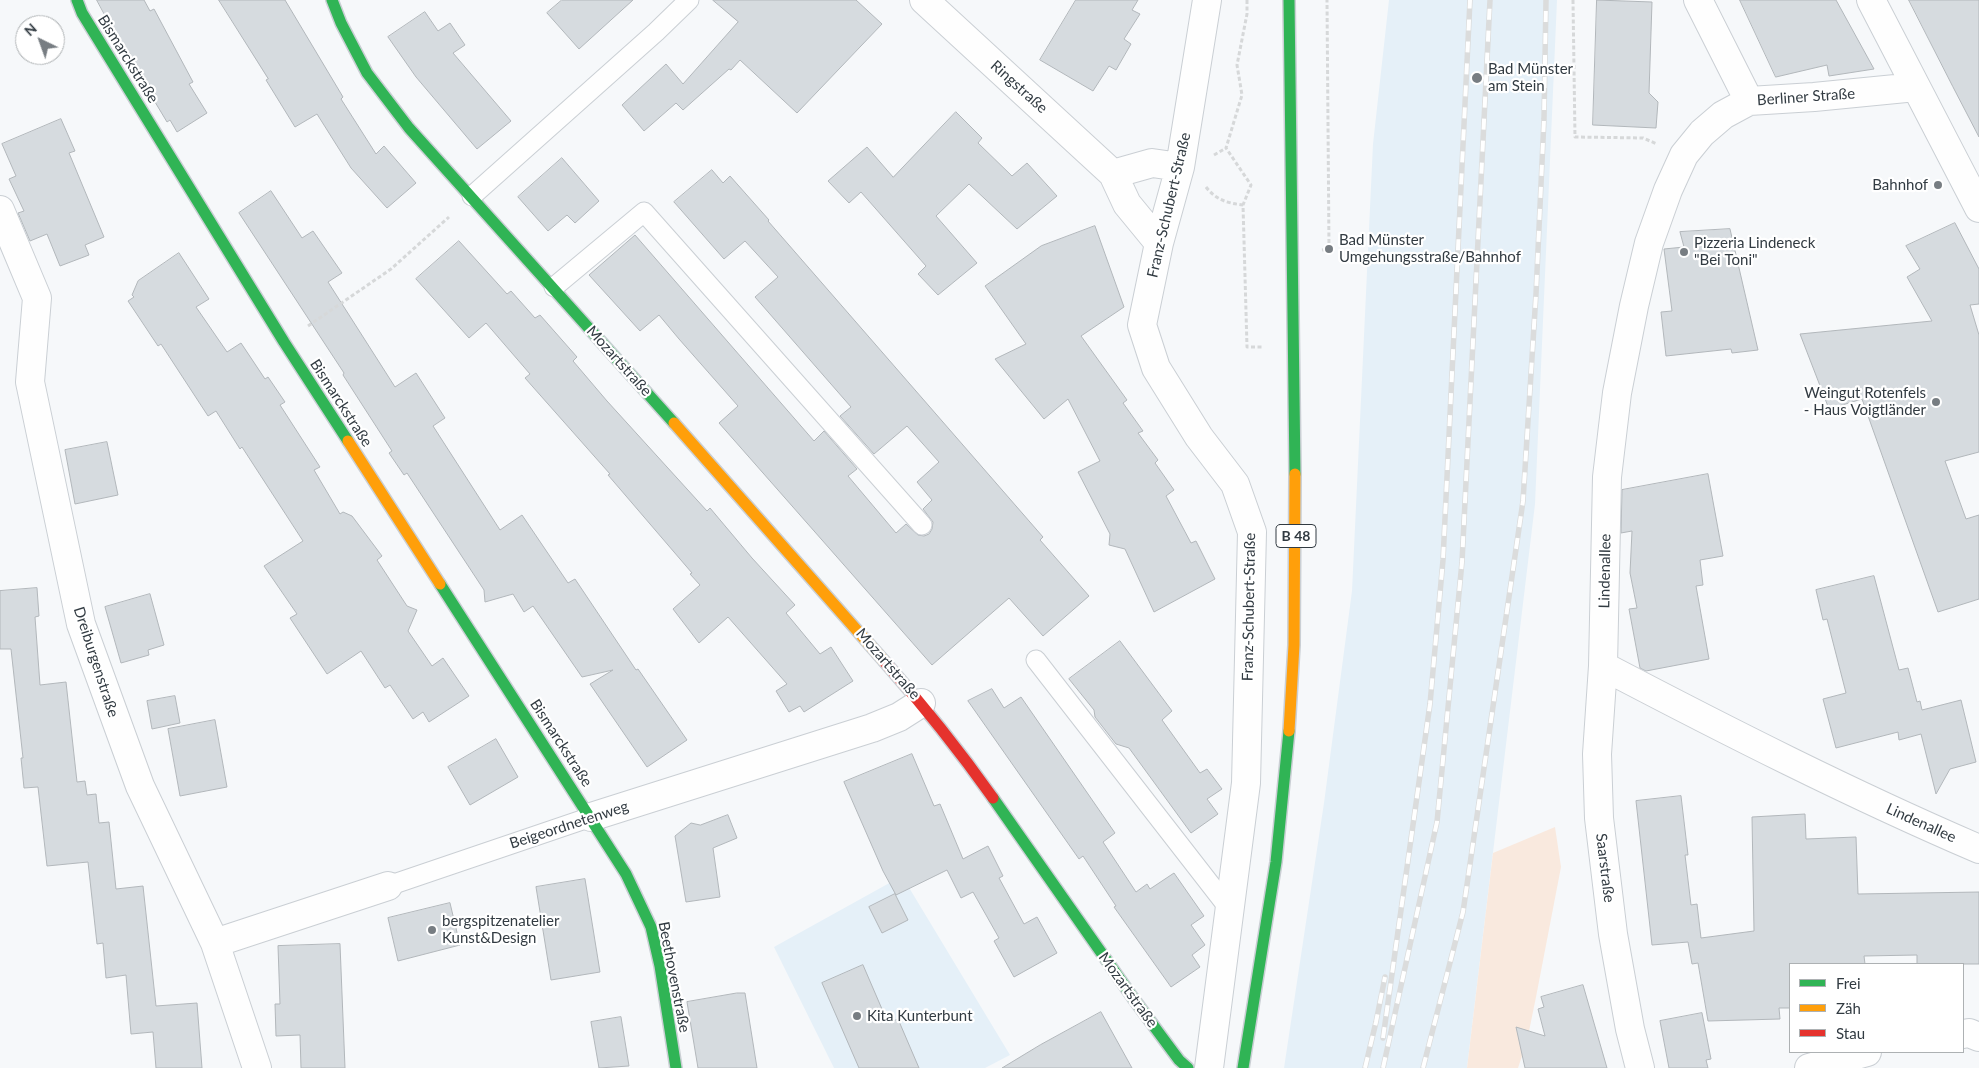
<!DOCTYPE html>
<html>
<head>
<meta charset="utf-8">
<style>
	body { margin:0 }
	#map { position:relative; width:1979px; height:1068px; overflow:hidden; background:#f6f8fa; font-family:Lato,sans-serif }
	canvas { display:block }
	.legend { position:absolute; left:1789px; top:963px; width:175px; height:90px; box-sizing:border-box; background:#fff; border:1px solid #adb1b3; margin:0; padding:6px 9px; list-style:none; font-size:15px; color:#323b42 }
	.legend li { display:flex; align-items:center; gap:10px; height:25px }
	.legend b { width:25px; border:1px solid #adb1b3 }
	.north { position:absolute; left:15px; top:15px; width:50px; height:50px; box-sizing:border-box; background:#fff; border:1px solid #adb1b3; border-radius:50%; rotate:318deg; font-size:14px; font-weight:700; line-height:20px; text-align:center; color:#323b42 }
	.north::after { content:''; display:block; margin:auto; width:18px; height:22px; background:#777d82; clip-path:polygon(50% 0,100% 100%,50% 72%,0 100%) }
</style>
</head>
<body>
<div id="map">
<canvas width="1979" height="1068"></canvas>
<ul class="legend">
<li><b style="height:6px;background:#30b455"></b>Frei</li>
<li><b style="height:6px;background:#ff9f0a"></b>Zäh</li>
<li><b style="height:6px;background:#e5322d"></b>Stau</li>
</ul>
<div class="north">N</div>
</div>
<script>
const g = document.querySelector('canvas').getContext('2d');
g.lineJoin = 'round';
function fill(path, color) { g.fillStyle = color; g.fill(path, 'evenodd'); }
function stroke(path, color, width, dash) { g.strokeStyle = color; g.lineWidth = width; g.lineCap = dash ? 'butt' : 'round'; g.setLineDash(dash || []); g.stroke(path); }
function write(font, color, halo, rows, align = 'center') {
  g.font = font + ' Lato,sans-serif'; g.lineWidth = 4.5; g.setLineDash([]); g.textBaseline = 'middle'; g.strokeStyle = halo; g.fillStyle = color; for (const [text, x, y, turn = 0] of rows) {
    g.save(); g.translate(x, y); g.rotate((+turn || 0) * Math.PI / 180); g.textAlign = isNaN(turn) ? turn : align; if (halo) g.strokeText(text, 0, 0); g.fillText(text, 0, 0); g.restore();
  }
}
const built = new Path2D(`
	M 1389,0 L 1557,0 L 1535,504 L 1467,1068 L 1284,1068 L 1324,803 L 1352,591 L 1373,144 Z
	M 902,876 L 1010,1055 L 985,1068 L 834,1068 L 774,947 Z`);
const green = new Path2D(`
	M 1555,827 L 1561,867 L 1536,997 L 1527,1041 L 1518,1068 L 1467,1068 L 1493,853 Z`);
const building = new Path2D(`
	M 97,0 L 144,0 L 150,11 L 154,9 L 193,82 L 189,84 L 207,113 L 177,132 L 170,120 L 167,122 L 152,97 L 156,95 L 129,52 L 126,54 Z
	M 219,0 L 285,0 L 343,97 L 341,99 L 376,154 L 384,146 L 416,183 L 387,208 L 351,168 L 317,114 L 295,127 L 266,80 L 268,79 Z
	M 562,0 L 633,0 L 579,49 L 547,13 Z
	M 713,0 L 856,0 L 882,24 L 797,113 L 740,60 L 731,70 L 729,69 L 683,110 L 676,103 L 644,131 L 622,105 L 666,64 L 683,84 L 738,22 Z
	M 1076,0 L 1138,0 L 1132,10 L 1140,14 L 1124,39 L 1131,44 L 1116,70 L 1109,66 L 1093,91 L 1040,60 Z
	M 1597,0 L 1652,2 L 1649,93 L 1658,102 L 1656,128 L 1593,125 Z
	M 1740,0 L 1836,0 L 1874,69 L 1829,76 L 1827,65 L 1776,77 Z
	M 1909,0 L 1979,0 L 1979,137 L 1953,87 Z
	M 425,12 L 438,31 L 450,23 L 465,45 L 453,53 L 511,121 L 477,149 L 416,77 L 388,37 Z
	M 956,112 L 982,138 L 978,143 L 1012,176 L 1027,163 L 1057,196 L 1017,229 L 969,184 L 936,216 L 977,263 L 938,295 L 918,274 L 926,266 L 861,192 L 849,203 L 828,181 L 867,147 L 893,177 Z
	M 61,119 L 75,151 L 69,153 L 104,237 L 85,245 L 89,255 L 60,266 L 47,234 L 30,241 L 18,213 L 24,211 L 9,179 L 16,176 L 2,144 Z
	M 562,158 L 599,201 L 575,223 L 567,215 L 548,231 L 518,197 Z
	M 712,170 L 723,183 L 730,176 L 769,220 L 768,221 L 1043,537 L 1040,540 L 1089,596 L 1043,636 L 1009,598 L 932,665 L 719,423 L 738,406 L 679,339 L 659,315 L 640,331 L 589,275 L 635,235 L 814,441 L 824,431 L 857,469 L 848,476 L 896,533 L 906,524 L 918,535 L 924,536 L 929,534 L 932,529 L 933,522 L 923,509 L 932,500 L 917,482 L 939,462 L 907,426 L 874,454 L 840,416 L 851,407 L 755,297 L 778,277 L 745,241 L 724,259 L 674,202 Z
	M 271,191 L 302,238 L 313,231 L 342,273 L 328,282 L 395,387 L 416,373 L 445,418 L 433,426 L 500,530 L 522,515 L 568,583 L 575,579 L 636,670 L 638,669 L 687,740 L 647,767 L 590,684 L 613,670 L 582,677 L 533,606 L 524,612 L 513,594 L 485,602 L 484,590 L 407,473 L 404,475 L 389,453 L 392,451 L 343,375 L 344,373 L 239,213 Z
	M 1955,223 L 1979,269 L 1979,304 L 1970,305 L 1979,335 L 1979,452 L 1945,461 L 1966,519 L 1979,515 L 1979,599 L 1938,612 L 1862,399 L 1829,409 L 1800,334 L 1932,321 L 1907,277 L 1920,269 L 1906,246 Z
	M 1095,226 L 1124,307 L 1081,336 L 1127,400 L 1123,403 L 1143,431 L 1138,433 L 1158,460 L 1155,463 L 1174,490 L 1166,496 L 1191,543 L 1196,541 L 1215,579 L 1154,612 L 1125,549 L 1109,545 L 1110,534 L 1078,472 L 1100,461 L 1068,399 L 1044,419 L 995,359 L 1026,344 L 985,286 L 1041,246 Z
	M 1730,229 L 1758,350 L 1732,353 L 1731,349 L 1666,356 L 1661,312 L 1672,311 L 1664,249 L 1684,247 L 1680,232 Z
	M 459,241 L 507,294 L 511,291 L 535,318 L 540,315 L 577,357 L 573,361 L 607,401 L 707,511 L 710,508 L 752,558 L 795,605 L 786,613 L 820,654 L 831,647 L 853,681 L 804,712 L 800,706 L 789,712 L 776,691 L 787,684 L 728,617 L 699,643 L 673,609 L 700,585 L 690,574 L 692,573 L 608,475 L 610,474 L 525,378 L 530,374 L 486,323 L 469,338 L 416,279 Z
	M 179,253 L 209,299 L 196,307 L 227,352 L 241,343 L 265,379 L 268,377 L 285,402 L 280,405 L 320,467 L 314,470 L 340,514 L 343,512 L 352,516 L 382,556 L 377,560 L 407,606 L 417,610 L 408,631 L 432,666 L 443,658 L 469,696 L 429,722 L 423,712 L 413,719 L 390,685 L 385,688 L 361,651 L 327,674 L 290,618 L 297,614 L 264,566 L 303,541 L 242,447 L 240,449 L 216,411 L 208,416 L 161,344 L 158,346 L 128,301 L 134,297 L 132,295 L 138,281 Z
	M 107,442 L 118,495 L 75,504 L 65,450 Z
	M 1708,474 L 1723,556 L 1700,560 L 1703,585 L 1696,586 L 1709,659 L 1646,671 L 1640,668 L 1629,609 L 1637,608 L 1630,573 L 1632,531 L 1621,533 L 1622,490 Z
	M 1874,576 L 1899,670 L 1908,668 L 1917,702 L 1920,701 L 1922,710 L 1961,700 L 1976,762 L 1950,769 L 1936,794 L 1921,734 L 1899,740 L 1898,732 L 1836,748 L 1823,699 L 1846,693 L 1827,619 L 1823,620 L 1816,590 Z
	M 37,588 L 39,616 L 35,617 L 40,685 L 66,682 L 77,782 L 85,781 L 87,795 L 96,794 L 99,823 L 109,822 L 116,889 L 143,886 L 156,1006 L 197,1003 L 202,1068 L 156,1068 L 153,1032 L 131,1034 L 126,975 L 106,978 L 103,943 L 97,944 L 88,862 L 47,866 L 38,787 L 24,788 L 21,758 L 23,758 L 11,649 L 0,649 L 0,591 Z
	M 150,594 L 164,645 L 148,650 L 149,655 L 121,663 L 105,607 Z
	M 1120,641 L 1172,711 L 1162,720 L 1200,773 L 1207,769 L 1222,789 L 1207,799 L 1218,814 L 1191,833 L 1129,748 L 1116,744 L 1095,717 L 1094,710 L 1069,679 Z
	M 992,689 L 1004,708 L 1021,697 L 1115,833 L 1103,842 L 1136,892 L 1147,884 L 1150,889 L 1174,873 L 1204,916 L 1191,925 L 1205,945 L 1192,955 L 1200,967 L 1171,987 L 1114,907 L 1116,906 L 1083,856 L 1079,859 L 968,701 Z
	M 175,696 L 180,723 L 152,729 L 147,701 Z
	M 215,720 L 227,787 L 180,796 L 168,729 Z
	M 496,739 L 518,777 L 470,805 L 448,767 Z
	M 912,754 L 934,806 L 940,804 L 963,859 L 988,846 L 1003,876 L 999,878 L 1024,924 L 1037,917 L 1057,953 L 1014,977 L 994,941 L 999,938 L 973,892 L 961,898 L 947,870 L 896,895 L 883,871 L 844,782 Z
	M 1681,796 L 1688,855 L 1685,855 L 1691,905 L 1697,904 L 1701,938 L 1754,931 L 1752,817 L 1805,814 L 1806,839 L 1856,837 L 1858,894 L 1979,892 L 1979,964 L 1917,964 L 1917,955 L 1864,956 L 1865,964 L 1790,964 L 1790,1008 L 1779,1008 L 1780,1019 L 1708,1021 L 1698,963 L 1692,964 L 1688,942 L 1652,945 L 1636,801 Z
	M 728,815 L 737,838 L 713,848 L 720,897 L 686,902 L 675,836 L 691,823 L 700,825 Z
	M 585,879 L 600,972 L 551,980 L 536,887 Z
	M 895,894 L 908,920 L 882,933 L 869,907 Z
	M 450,903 L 460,945 L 398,961 L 388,918 Z
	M 340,944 L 345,1068 L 301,1068 L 300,1035 L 276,1036 L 275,1004 L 280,1004 L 278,946 Z
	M 863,965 L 888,1023 L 898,1019 L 919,1068 L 859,1068 L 822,983 Z
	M 1583,985 L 1607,1068 L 1525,1068 L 1516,1027 L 1545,1036 L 1538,1009 L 1544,1007 L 1541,997 Z
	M 737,993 L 745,993 L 757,1068 L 698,1068 L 687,1002 Z
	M 1101,1012 L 1132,1068 L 1002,1068 L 1040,1045 Z
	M 1702,1013 L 1711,1059 L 1706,1060 L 1708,1068 L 1669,1068 L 1660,1021 Z
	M 621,1017 L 629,1066 L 599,1068 L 591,1022 Z`);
const path = new Path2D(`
	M 1247,0 L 1247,14 L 1237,65 L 1242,95 L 1226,148 L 1251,185 L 1243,205 L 1247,347 L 1264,347
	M 1573,0 L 1575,137 L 1643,138 L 1657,144
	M 1214,155 L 1226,148
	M 1206,187 C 1216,200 1227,203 1243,205
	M 1322,250 L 1329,249 L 1327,0
	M 308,326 L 391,269 L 449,217`);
const lane = new Path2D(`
	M 472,196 L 656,32 L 689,0
	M 554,287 L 644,212 L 922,525
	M 1036,660 L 1231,911
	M 388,886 L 591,817`);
const street = new Path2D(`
	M 924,0 L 1113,174
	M 1207,0 L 1180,167 L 1159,243 L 1142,325 L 1156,368 L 1199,437 L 1235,484 L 1252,532 L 1246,783 L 1209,1068
	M 1698,0 L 1749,101
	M 1871,0 L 1979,208
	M 0,210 L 37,298 L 30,382 L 81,624 L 140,786 L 215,943 L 257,1068
	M 1159,243 L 1127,204 L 1113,174 L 1152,163 L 1180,167
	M 1603,666 C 1727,731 1851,794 1979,849
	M 591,817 L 872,728 L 899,717 L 921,703
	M 215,943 L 388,886
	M 1963,1034 L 1969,1033 L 1979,1037
	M 1640,1068 L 1630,1029 L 1613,934 L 1599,818 L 1597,754 L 1603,666 L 1607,477 L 1617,393 L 1634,306 L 1649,243 L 1668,190 L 1684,155 L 1702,133 L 1723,115 L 1749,101 L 1814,97 L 1916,87
	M 1809,1068 L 1867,1052`);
const fast = new Path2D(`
	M 77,0 L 82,13 L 284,342 L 348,441
	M 332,0 L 341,23 L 367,73 L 409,128 L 674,423
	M 1289,0 L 1295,474
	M 440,584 L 626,874 L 651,927 L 660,966 L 676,1068
	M 993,798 L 1133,998 L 1179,1060 L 1188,1068
	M 1243,1068 L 1276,862 L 1289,731`);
const slow = new Path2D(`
	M 674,423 L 884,661
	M 348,441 L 440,584
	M 1289,731 L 1294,645 L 1295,474`);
const jam = new Path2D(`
	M 884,661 C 923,705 959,750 993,798`);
const rail = new Path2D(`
	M 1383,1038 L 1430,704 L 1443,560 L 1470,0
	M 1365,1068 L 1376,1022 L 1385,977
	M 1383,1068 L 1437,822 L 1462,562 L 1490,0
	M 1423,1068 L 1463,912 L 1523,501 L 1536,294 L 1544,119 L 1546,0`);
const markers = [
	[1477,78,6,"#777d82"],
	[1938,185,5,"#777d82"],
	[1329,249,5,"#777d82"],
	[1684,252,5,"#777d82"],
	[1936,402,5,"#777d82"],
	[432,930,5,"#777d82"],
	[857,1016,5,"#777d82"]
];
const shields = [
	[1296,536,40]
];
const shieldNames = [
	["B 48",1296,536]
];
const streetNames = [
	["Bismarckstraße",128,59,58],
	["Ringstraße",1019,87,42],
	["Berliner Straße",1806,97,-4],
	["Franz-Schubert-Straße",1169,205,-77],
	["Mozartstraße",619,361,48],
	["Bismarckstraße",341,403,57],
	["Lindenallee",1605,571,-89],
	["Franz-Schubert-Straße",1249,607,-89],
	["Dreiburgenstraße",96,662,72],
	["Mozartstraße",888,664,49],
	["Bismarckstraße",561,743,57],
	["Lindenallee",1921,823,24],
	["Beigeordnetenweg",569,825,-18],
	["Saarstraße",1605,868,83],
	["Beethovenstraße",674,977,79],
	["Mozartstraße",1128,990,54]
];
const poiNames = [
	["Bad Münster",1488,69],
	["am Stein",1488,86],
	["Bahnhof",1928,185,"right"],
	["Bad Münster",1339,240],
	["Umgehungsstraße/Bahnhof",1339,257],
	["Pizzeria Lindeneck",1694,243],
	["\"Bei Toni\"",1694,260],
	["Weingut Rotenfels",1926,393,"right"],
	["- Haus Voigtländer",1926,410,"right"],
	["bergspitzenatelier",442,921],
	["Kunst&Design",442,938],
	["Kita Kunterbunt",867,1016]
];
fill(built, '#e5f0f8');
fill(green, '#f9e9de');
fill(building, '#d6dbdf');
stroke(building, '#b2b7bb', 1);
stroke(lane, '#cacfd4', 21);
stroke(street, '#cacfd4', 30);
stroke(fast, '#cacfd4', 14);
stroke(slow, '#cacfd4', 14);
stroke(jam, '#cacfd4', 14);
stroke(path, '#d6d8d9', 3, [4, 2.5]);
stroke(lane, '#fefefe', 19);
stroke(street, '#fefefe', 28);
stroke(fast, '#30b455', 11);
stroke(slow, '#ff9f0a', 11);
stroke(jam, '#e5322d', 11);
stroke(rail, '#dbdcdc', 5.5);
stroke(rail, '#fff', 4, [11]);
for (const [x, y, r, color] of markers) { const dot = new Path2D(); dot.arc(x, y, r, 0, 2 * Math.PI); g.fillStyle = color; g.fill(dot); stroke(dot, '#fff', 2); }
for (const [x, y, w] of shields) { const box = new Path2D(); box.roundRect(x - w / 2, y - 11.5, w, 23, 4); g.fillStyle = '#fff'; g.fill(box); stroke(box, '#323b42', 1); }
write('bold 14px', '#323b42', null, shieldNames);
write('15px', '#323b42', '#fff', streetNames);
write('15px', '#323b42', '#fff', poiNames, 'left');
</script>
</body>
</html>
